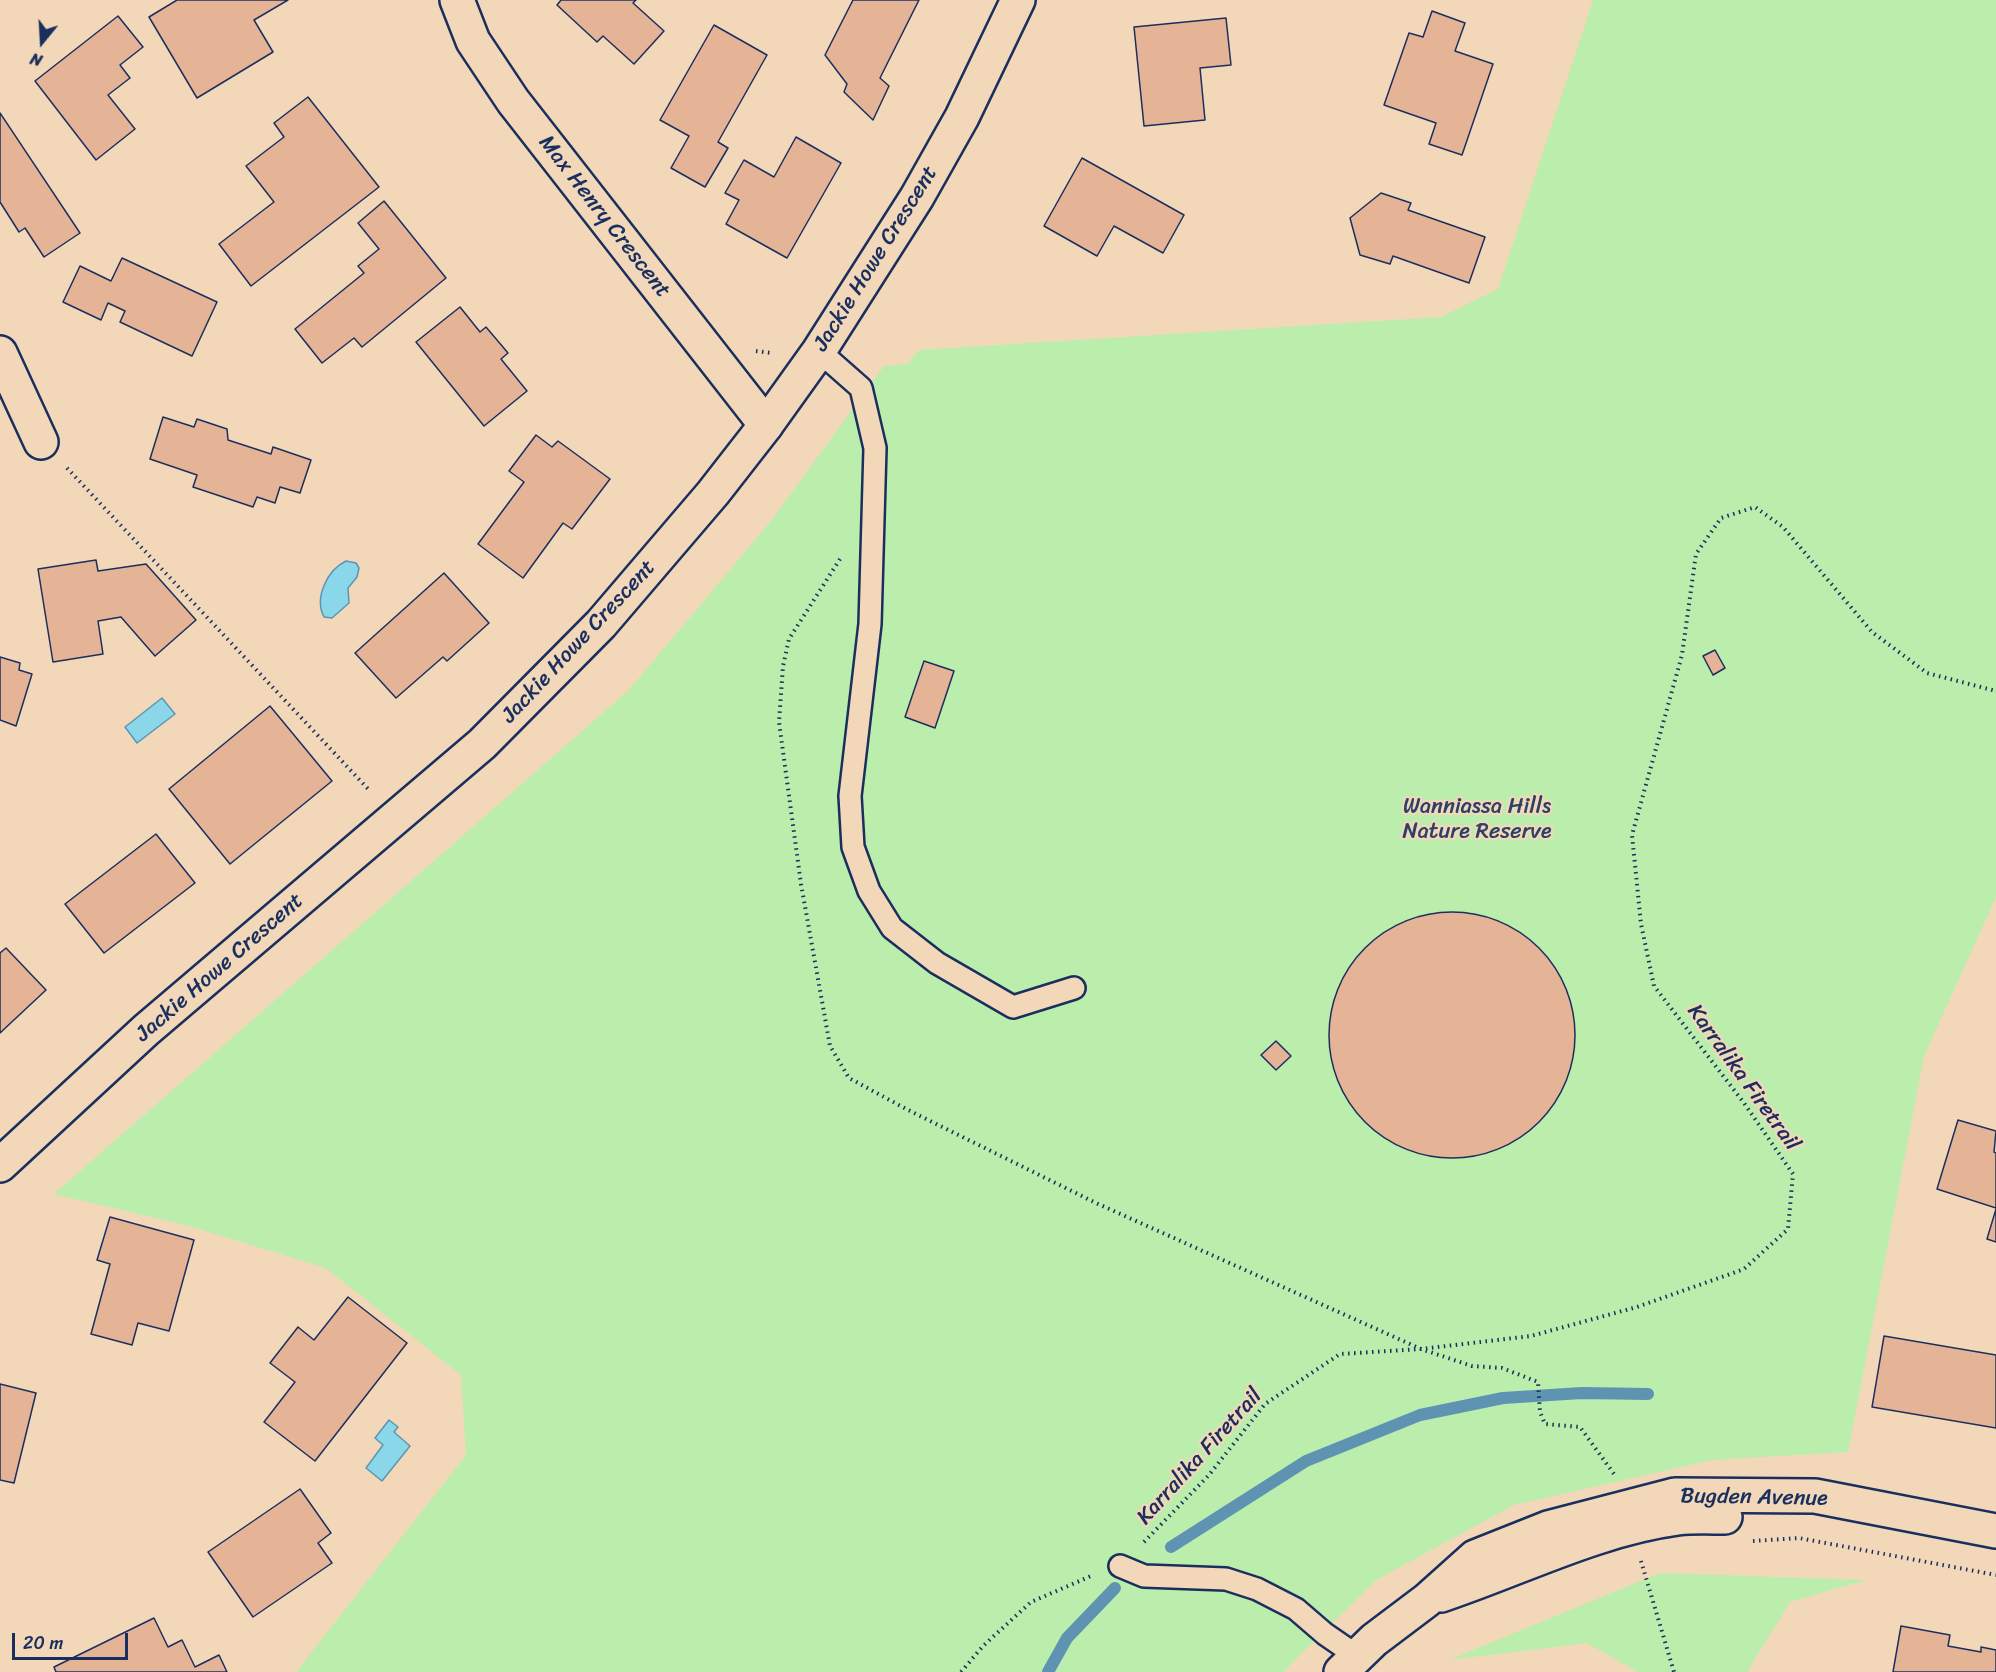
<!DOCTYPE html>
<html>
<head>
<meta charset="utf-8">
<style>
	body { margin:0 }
	#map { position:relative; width:1996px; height:1672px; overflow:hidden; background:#f2d8b9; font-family:Sriracha,sans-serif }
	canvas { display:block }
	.north { position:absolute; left:12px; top:12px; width:60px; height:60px; -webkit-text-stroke:4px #f2d8b9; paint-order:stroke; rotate:198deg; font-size:16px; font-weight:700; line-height:24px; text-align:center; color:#1b2f5e }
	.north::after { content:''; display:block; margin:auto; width:21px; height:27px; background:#1b2f5e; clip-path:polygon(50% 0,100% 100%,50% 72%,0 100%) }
	.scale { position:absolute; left:12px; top:1633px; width:116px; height:27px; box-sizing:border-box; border:3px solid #1b2f5e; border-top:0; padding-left:8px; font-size:18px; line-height:21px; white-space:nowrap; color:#1b2f5e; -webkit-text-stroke:4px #f2d8b9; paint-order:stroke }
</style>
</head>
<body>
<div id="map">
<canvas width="1996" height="1672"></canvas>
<div class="north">N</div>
<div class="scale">20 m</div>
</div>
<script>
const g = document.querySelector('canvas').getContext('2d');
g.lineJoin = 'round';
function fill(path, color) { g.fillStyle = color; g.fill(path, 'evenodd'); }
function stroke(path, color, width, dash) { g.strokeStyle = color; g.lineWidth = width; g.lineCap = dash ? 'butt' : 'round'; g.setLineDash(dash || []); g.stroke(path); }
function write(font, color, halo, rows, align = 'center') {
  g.font = font + ' Sriracha,sans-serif'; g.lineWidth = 4.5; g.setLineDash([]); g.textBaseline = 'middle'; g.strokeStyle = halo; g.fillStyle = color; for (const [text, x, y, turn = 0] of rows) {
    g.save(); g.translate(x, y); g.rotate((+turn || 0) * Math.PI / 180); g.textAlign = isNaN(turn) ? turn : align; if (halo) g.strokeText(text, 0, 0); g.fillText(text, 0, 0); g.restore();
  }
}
const green = new Path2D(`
	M 1593,0 L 1996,0 L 1996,897 L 1924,1056 L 1848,1452 L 1712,1460 L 1514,1505 L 1376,1580 L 1283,1672 L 296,1672 L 466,1455 L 461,1375 L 326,1268 L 189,1226 L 54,1194 L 629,690 L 771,521 L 884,366 L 908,364 L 919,350 L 1441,317 L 1498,289 Z
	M 1660,1573 L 1866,1580 L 1790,1602 L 1747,1672 L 1638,1672 L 1587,1643 L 1449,1660 Z`);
const water = new Path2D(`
	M 346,561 L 356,563 L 359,568 L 357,577 L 348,588 L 349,603 L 332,618 L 324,617 C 314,598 327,570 346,561 Z
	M 162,698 L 175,714 L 137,743 L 125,727 Z
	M 389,1420 L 398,1427 L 394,1432 L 410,1446 L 382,1481 L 366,1468 L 383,1445 L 375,1438 Z`);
const stream = new Path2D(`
	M 1171,1547 L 1306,1461 L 1420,1415 L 1503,1398 L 1582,1393 L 1648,1394
	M 1048,1672 L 1067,1638 L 1115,1588`);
const building = new Path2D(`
	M 177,0 L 288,0 L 254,20 L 273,52 L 197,98 L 149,17 Z
	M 561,0 L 636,0 L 633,3 L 664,31 L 634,64 L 603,36 L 597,42 L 557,5 Z
	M 853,0 L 919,0 L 880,78 L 889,86 L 873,120 L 844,92 L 847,84 L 825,55 Z
	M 1432,11 L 1465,23 L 1455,51 L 1493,64 L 1462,155 L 1429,144 L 1436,123 L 1384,105 L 1409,33 L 1423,37 Z
	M 118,16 L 143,47 L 120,65 L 130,78 L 108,95 L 135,129 L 96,160 L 35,81 Z
	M 1226,18 L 1231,65 L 1200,68 L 1205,120 L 1144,126 L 1134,27 Z
	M 714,25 L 767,55 L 718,142 L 728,148 L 705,187 L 671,168 L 689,136 L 660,120 Z
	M 308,97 L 379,187 L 251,286 L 219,244 L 274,202 L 246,166 L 284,137 L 274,123 Z
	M 0,113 L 80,233 L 44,257 L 25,228 L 19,232 L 0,202 Z
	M 796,137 L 841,163 L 787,258 L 726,224 L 739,200 L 725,193 L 744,160 L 774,177 Z
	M 1082,158 L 1184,215 L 1163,253 L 1114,226 L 1097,256 L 1044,226 Z
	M 1381,193 L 1411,203 L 1408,210 L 1485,237 L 1469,283 L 1393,256 L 1390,264 L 1360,255 L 1350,218 Z
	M 384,201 L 446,278 L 362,347 L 354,338 L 322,363 L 295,329 L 364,273 L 358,266 L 379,249 L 358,223 Z
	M 122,258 L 217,302 L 192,356 L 120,322 L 125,311 L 108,303 L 101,320 L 63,302 L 80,266 L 111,281 Z
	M 460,307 L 480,332 L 486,327 L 508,353 L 501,359 L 527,391 L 484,426 L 416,342 Z
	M 163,417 L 194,427 L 197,419 L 227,429 L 228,440 L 271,454 L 273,447 L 311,460 L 300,493 L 280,487 L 275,503 L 257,497 L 253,507 L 193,487 L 197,475 L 150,459 Z
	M 536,435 L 552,447 L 558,441 L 610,479 L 572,529 L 563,523 L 523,578 L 478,544 L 524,482 L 509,471 Z
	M 96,560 L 98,571 L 146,564 L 196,620 L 155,656 L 121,617 L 98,621 L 103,654 L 53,662 L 38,569 Z
	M 444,573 L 489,623 L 447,661 L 443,657 L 396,698 L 355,653 Z
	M 1715,650 L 1725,668 L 1713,675 L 1703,656 Z
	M 0,657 L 20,663 L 19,670 L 32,674 L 16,726 L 0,720 Z
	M 924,661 L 954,671 L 935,728 L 905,717 Z
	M 270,706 L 332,781 L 230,864 L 169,789 Z
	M 156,834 L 195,883 L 104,953 L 65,904 Z
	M1329 1035a123 123 0 1 1 246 0a123 123 0 1 1-246 0Z
	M 6,948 L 46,990 L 0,1033 L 0,953 Z
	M 1276,1041 L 1291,1056 L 1276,1070 L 1261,1055 Z
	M 1958,1120 L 1996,1131 L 1994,1152 L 1996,1153 L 1996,1208 L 1937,1189 Z
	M 1996,1209 L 1996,1242 L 1987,1239 Z
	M 110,1217 L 194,1240 L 169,1331 L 138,1323 L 132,1345 L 91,1334 L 110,1264 L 97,1260 Z
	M 348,1297 L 407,1343 L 315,1461 L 264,1422 L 295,1382 L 270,1363 L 298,1327 L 314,1340 Z
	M 1884,1336 L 1996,1355 L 1996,1428 L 1872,1407 Z
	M 0,1384 L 36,1393 L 14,1483 L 0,1480 Z
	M 300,1489 L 331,1533 L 318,1543 L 332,1563 L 253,1617 L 208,1552 Z
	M 154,1618 L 168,1647 L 182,1640 L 195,1667 L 219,1655 L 227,1672 L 56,1672 L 54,1667 Z
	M 1901,1626 L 1950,1635 L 1948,1646 L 1981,1652 L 1981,1647 L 1996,1650 L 1996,1672 L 1893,1672 Z`);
const path = new Path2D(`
	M 756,351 L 772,353
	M 67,468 L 370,791
	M 840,559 L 789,639 L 783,666 L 779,722 L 801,884 L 830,1046 L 849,1078 L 908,1110 L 1096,1203 L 1421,1349 L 1472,1366 L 1502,1368 L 1538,1382 L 1540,1412 L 1545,1424 L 1580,1427 L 1614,1474
	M 1753,1541 L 1799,1538 L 1996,1575
	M 1144,1542 L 1209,1475 L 1265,1404 L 1340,1354 L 1421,1349 L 1531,1336 L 1637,1307 L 1744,1269 L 1788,1229 L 1793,1174 L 1744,1103 L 1654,986 L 1641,924 L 1632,835 L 1682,655 L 1696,554 L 1721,518 L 1755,507 L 1783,527 L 1872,632 L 1927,673 L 1996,691
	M 1641,1561 L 1674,1672
	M 961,1672 L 983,1646 L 1031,1602 L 1091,1576`);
const lane = new Path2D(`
	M 819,351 L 861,388 L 875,448 L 870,624 L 850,796 L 853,847 L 869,891 L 892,928 L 937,963 L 1013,1007 L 1074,988
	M 1120,1566 L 1144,1576 L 1226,1579 L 1257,1589 L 1296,1609 L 1325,1634 L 1357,1656`);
const street = new Path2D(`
	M 457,0 L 473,41 L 513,101 L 766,425
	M 0,353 L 41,442`);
const secondary = new Path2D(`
	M 0,1165 L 146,1030 L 482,744 L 601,624 L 713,493 L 766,425 L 819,351 L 917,197 L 962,117 L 1018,0
	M 1441,1595 C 1519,1569 1596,1529 1678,1518 C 1693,1516 1710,1517 1725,1517
	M 1341,1672 L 1374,1640 L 1427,1600 L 1475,1557 L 1548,1528 L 1675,1495 L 1815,1496 L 1996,1531`);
const streetNames = [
	["Max Henry Crescent",604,217,52],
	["Jackie Howe Crescent",876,259,-58],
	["Jackie Howe Crescent",579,642,-47],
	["Jackie Howe Crescent",220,968,-41],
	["Karralika Firetrail",1743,1078,54],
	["Karralika Firetrail",1200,1457,-48],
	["Bugden Avenue",1754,1498,1]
];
const parkNames = [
	["Wanniassa Hills",1477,807],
	["Nature Reserve",1477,832]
];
fill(green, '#bbedad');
fill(water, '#8ad7ea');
stroke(water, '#5e94b2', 1.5);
stroke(stream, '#5e94b2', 12);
fill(building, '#e5b396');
stroke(building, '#1b2f5e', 1.5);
stroke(lane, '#1b2f5e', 26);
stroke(street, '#1b2f5e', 38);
stroke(secondary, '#1b2f5e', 38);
stroke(path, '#1b2f5e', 4, [1.5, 4.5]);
stroke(lane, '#f2d8b9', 21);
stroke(street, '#f2d8b9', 33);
stroke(secondary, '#f2d8b9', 33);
write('22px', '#1b2f5e', '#f2d8b9', streetNames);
write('22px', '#2b4266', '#f2d8b9', parkNames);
</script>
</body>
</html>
